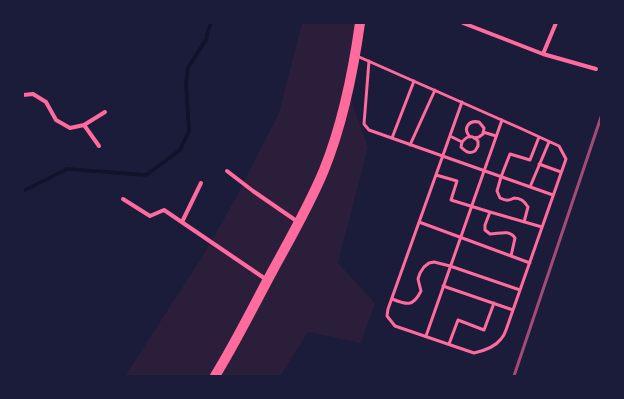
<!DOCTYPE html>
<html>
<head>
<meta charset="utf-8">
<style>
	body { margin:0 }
	#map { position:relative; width:624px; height:399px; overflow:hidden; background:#1b1b3a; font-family:"Zilla Slab",serif }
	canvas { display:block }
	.frame { position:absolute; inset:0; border:24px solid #1b1b3a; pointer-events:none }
</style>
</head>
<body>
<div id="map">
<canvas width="624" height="399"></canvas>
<div class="frame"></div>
</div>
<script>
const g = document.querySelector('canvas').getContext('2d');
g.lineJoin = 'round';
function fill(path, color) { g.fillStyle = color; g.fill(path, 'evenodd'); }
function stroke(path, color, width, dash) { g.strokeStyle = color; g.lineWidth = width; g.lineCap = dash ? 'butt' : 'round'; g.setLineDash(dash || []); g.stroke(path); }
const green = new Path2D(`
	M 302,23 L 360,23 L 348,92 L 368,147 L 338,263 L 375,303 L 361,343 L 308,332 L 280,376 L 125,376 L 202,257 L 234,201 L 279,113 Z`);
const stream = new Path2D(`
	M 23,191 L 67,169 L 146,175 L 180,150 L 189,131 L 186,83 L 188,68 L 207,38 L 207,34 L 211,23`);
const service = new Path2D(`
	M 357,56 L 522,129 L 559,146 L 566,159 L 506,330 C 505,333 503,337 501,339 C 495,347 483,351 474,353 L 395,326 L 387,316 L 388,309 L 462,102
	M 369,61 L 364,124 L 369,130 L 553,195
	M 483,132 L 496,136
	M 450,136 L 462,142 L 461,147 C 466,152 469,154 475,151 L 478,146 L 478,141 C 472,135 468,135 462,142
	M 470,137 C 462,128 469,120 479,122 L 484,128 L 483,134 L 479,137 L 474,138
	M 392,138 L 414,81
	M 410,145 L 435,90
	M 539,164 L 561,172
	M 436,175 L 457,181 L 451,200 L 490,212 L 542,227
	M 530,187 L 549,142
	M 490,212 L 485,225 L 485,230 L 490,234 C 499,234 509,229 515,238 L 511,256
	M 419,222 L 530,263
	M 524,222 L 528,207 C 524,201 521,198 514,198 C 509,201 506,201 500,198 L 497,191 L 501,177 L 510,154 L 530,160 L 539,137
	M 443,286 L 513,310
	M 392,299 C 407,305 413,307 421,291 L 418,279 L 420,273 L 424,267 L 429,263 L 434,262 L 450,266 L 520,290
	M 426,336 L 502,120
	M 449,344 L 458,320 L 484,330 L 494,303`);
const minor = new Path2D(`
	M 463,23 L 543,54 L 596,69
	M 543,54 L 556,23
	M 23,95 L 33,94 L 46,102 L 56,120 L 70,128 L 84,125 L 105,112
	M 84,125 L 99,146
	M 227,171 L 253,191 L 298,222
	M 123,199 L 150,216 L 164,210 L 267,280
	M 182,222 L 201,183`);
const trunk = new Path2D(`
	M 215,376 C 236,342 254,305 273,270 C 291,237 310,204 324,170 C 343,123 353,73 360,23`);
const rail = new Path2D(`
	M 514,376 L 601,117`);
fill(green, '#2a1e3b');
stroke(stream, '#12122b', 3.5);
stroke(service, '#ff6b9d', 3);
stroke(minor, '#ff6b9d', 4);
stroke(trunk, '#ff6b9d', 10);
stroke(rail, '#a44b75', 3);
</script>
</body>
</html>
